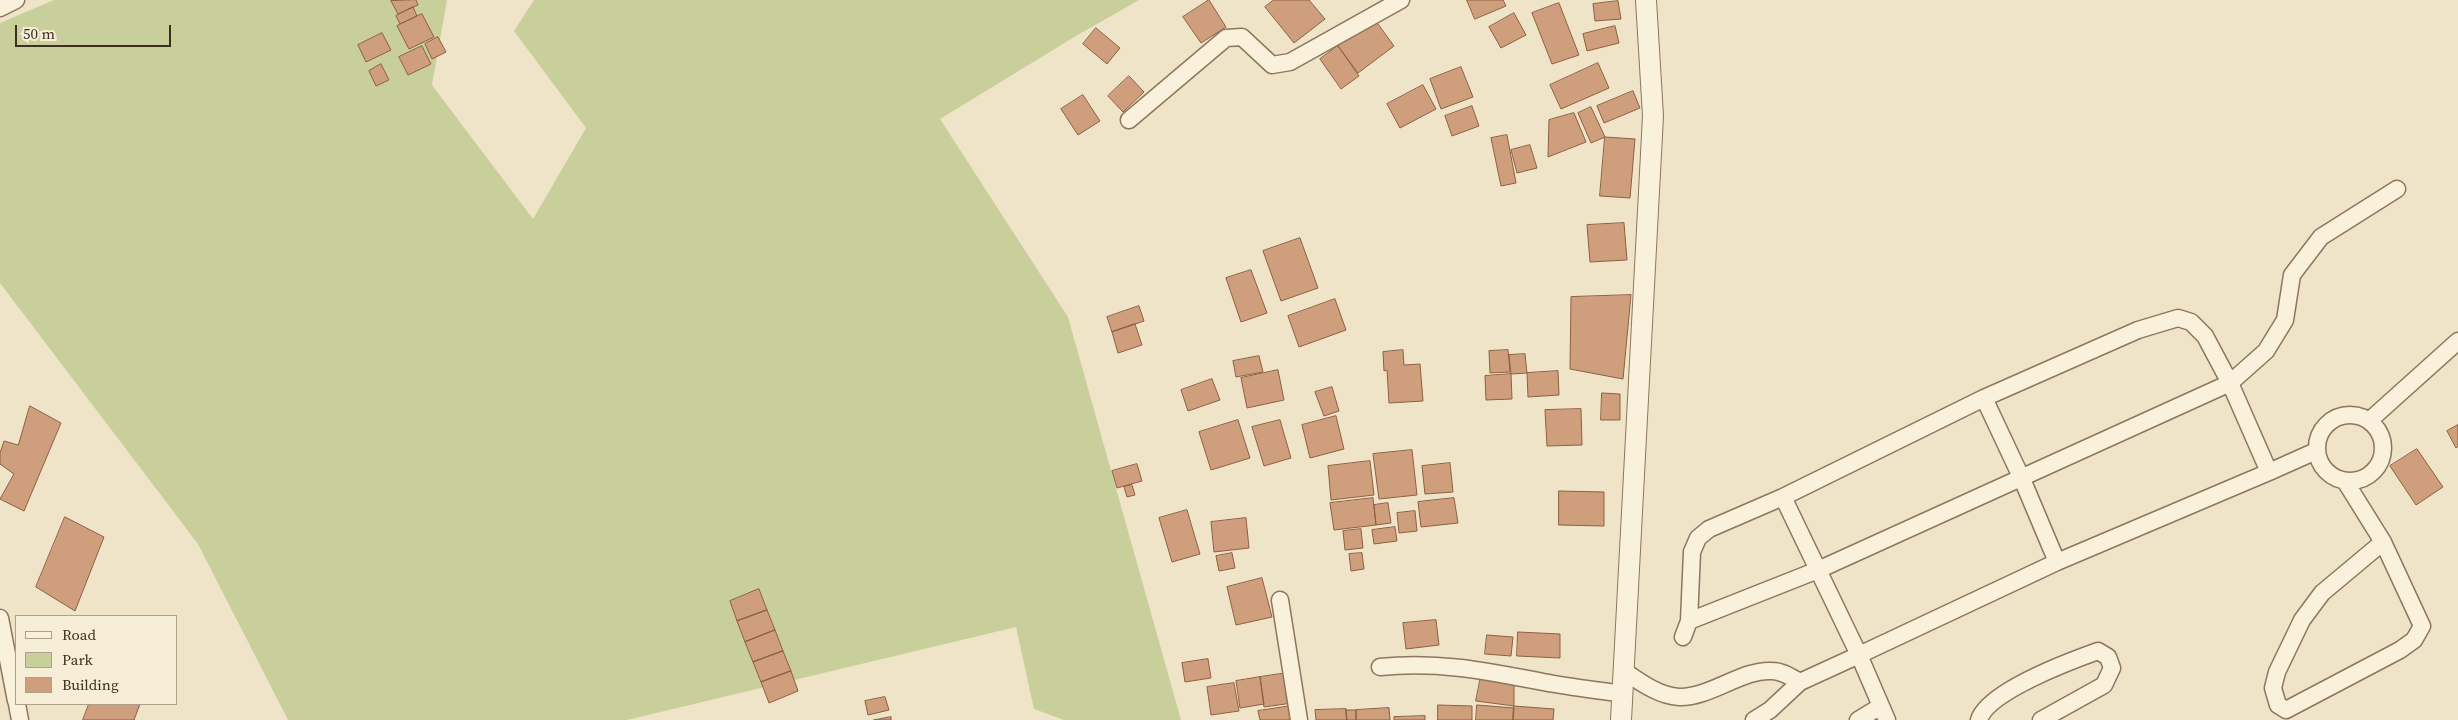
<!DOCTYPE html>
<html>
<head>
<meta charset="utf-8">
<style>
	body { margin:0 }
	#map { position:relative; width:2458px; height:720px; overflow:hidden; background:#f0e4c8; font-family:"Source Serif 4",serif }
	canvas { display:block }
	.legend { position:absolute; left:15px; top:615px; width:162px; height:90px; box-sizing:border-box; background:#f7eed8; border:1px solid #ada18e; margin:0; padding:6px 9px; list-style:none; font-size:15px; color:#3d2e20 }
	.legend li { display:flex; align-items:center; gap:10px; height:25px }
	.legend b { width:25px; border:1px solid #ada18e }
	.scale { position:absolute; left:15px; top:25px; width:156px; height:22px; box-sizing:border-box; border:2px solid #3d2e20; border-top:0; padding-left:6px; font-size:15px; line-height:18px; white-space:nowrap; color:#3d2e20; -webkit-text-stroke:4px #f7eed8; paint-order:stroke }
</style>
</head>
<body>
<div id="map">
<canvas width="2458" height="720"></canvas>
<ul class="legend">
<li><b style="height:6px;background:#faf1dc"></b>Road</li>
<li><b style="height:14px;background:#c9cf9b"></b>Park</li>
<li><b style="height:14px;background:#cf9f7d"></b>Building</li>
</ul>
<div class="scale">50 m</div>
</div>
<script>
const g = document.querySelector('canvas').getContext('2d');
g.lineJoin = 'round';
function fill(path, color) { g.fillStyle = color; g.fill(path, 'evenodd'); }
function stroke(path, color, width, dash) { g.strokeStyle = color; g.lineWidth = width; g.lineCap = dash ? 'butt' : 'round'; g.setLineDash(dash || []); g.stroke(path); }
const green = new Path2D(`
	M 54,0 L 447,0 L 432,85 L 533,219 L 586,128 L 514,31 L 534,0 L 1139,0 L 1076,36 L 940,119 L 1068,317 L 1181,720 L 1064,720 L 1034,709 L 1016,627 L 627,720 L 288,720 L 198,544 L 0,283 L 0,23 Z`);
const building = new Path2D(`
	M 416,0 L 418,5 L 398,14 L 391,1 Z
	M 1209,0 L 1226,27 L 1201,43 L 1183,17 Z
	M 1274,0 L 1309,0 L 1325,19 L 1294,43 L 1265,7 Z
	M 1467,0 L 1503,0 L 1506,6 L 1475,19 Z
	M 1618,1 L 1621,19 L 1595,21 L 1593,4 Z
	M 1559,3 L 1579,55 L 1552,64 L 1532,13 Z
	M 413,7 L 417,16 L 400,24 L 396,16 Z
	M 1514,13 L 1526,35 L 1501,48 L 1489,27 Z
	M 422,14 L 434,37 L 409,49 L 397,26 Z
	M 1375,20 L 1394,46 L 1358,73 L 1338,46 Z
	M 1615,26 L 1619,43 L 1587,51 L 1583,34 Z
	M 1096,28 L 1120,48 L 1107,64 L 1083,44 Z
	M 382,33 L 391,50 L 366,62 L 358,45 Z
	M 438,37 L 446,52 L 432,59 L 425,44 Z
	M 422,46 L 431,64 L 408,75 L 399,57 Z
	M 1338,46 L 1359,76 L 1341,89 L 1320,59 Z
	M 1598,63 L 1609,88 L 1561,109 L 1550,85 Z
	M 381,64 L 389,80 L 376,86 L 369,71 Z
	M 1461,67 L 1473,97 L 1441,109 L 1430,79 Z
	M 1129,76 L 1144,92 L 1123,112 L 1108,96 Z
	M 1423,85 L 1436,109 L 1400,128 L 1387,104 Z
	M 1633,91 L 1640,108 L 1604,123 L 1597,106 Z
	M 1083,95 L 1100,121 L 1078,135 L 1061,109 Z
	M 1472,106 L 1479,126 L 1452,136 L 1445,116 Z
	M 1591,107 L 1605,137 L 1591,143 L 1578,113 Z
	M 1574,113 L 1586,142 L 1548,157 L 1549,120 Z
	M 1507,135 L 1516,183 L 1501,186 L 1491,138 Z
	M 1605,137 L 1635,139 L 1630,198 L 1600,196 Z
	M 1530,145 L 1537,168 L 1517,173 L 1511,150 Z
	M 1624,223 L 1627,260 L 1590,262 L 1587,225 Z
	M 1300,238 L 1318,288 L 1281,301 L 1263,251 Z
	M 1251,270 L 1267,313 L 1241,322 L 1226,278 Z
	M 1631,295 L 1623,379 L 1570,369 L 1571,297 Z
	M 1335,299 L 1346,330 L 1299,347 L 1288,316 Z
	M 1139,306 L 1144,321 L 1112,332 L 1107,317 Z
	M 1135,324 L 1142,345 L 1118,353 L 1112,332 Z
	M 1403,350 L 1404,365 L 1420,364 L 1423,401 L 1389,403 L 1387,370 L 1384,371 L 1383,352 Z
	M 1508,350 L 1510,372 L 1490,373 L 1489,351 Z
	M 1525,354 L 1527,373 L 1511,374 L 1509,355 Z
	M 1259,356 L 1263,372 L 1236,377 L 1233,361 Z
	M 1278,370 L 1284,400 L 1247,408 L 1241,378 Z
	M 1558,371 L 1559,395 L 1528,397 L 1527,373 Z
	M 1511,374 L 1512,399 L 1486,400 L 1485,376 Z
	M 1212,379 L 1220,400 L 1188,411 L 1181,390 Z
	M 1332,387 L 1339,411 L 1324,416 L 1315,392 Z
	M 1602,393 L 1620,394 L 1620,420 L 1601,420 Z
	M 30,406 L 61,423 L 24,511 L 0,499 L 14,474 L 0,464 L 0,453 L 4,441 L 18,445 Z
	M 1581,409 L 1582,445 L 1547,446 L 1545,410 Z
	M 1336,416 L 1344,449 L 1310,458 L 1302,425 Z
	M 1238,420 L 1250,458 L 1211,470 L 1199,432 Z
	M 1280,420 L 1291,458 L 1264,466 L 1252,427 Z
	M 2458,425 L 2458,446 L 2456,448 L 2447,431 Z
	M 2417,449 L 2443,487 L 2416,505 L 2390,466 Z
	M 1412,450 L 1417,495 L 1379,499 L 1373,454 Z
	M 1370,461 L 1374,495 L 1331,500 L 1328,466 Z
	M 1450,463 L 1453,492 L 1425,494 L 1422,466 Z
	M 1137,464 L 1142,481 L 1117,488 L 1112,471 Z
	M 1132,485 L 1135,495 L 1127,497 L 1124,487 Z
	M 1559,491 L 1604,492 L 1604,526 L 1559,525 Z
	M 1373,498 L 1376,525 L 1334,530 L 1330,503 Z
	M 1454,498 L 1458,523 L 1421,527 L 1418,502 Z
	M 1388,503 L 1391,523 L 1376,525 L 1374,505 Z
	M 1187,510 L 1200,554 L 1172,562 L 1159,518 Z
	M 1415,511 L 1417,531 L 1399,533 L 1397,513 Z
	M 65,517 L 104,537 L 75,611 L 36,587 Z
	M 1246,518 L 1249,548 L 1214,552 L 1211,522 Z
	M 1395,527 L 1397,541 L 1374,544 L 1372,530 Z
	M 1361,529 L 1363,548 L 1345,550 L 1343,531 Z
	M 1232,553 L 1235,568 L 1219,571 L 1216,556 Z
	M 1362,553 L 1364,569 L 1351,571 L 1349,554 Z
	M 1262,578 L 1272,617 L 1236,625 L 1227,587 Z
	M 759,589 L 767,610 L 737,621 L 730,601 Z
	M 767,610 L 775,630 L 745,642 L 737,621 Z
	M 1436,620 L 1439,645 L 1406,649 L 1403,623 Z
	M 775,630 L 783,651 L 753,662 L 745,642 Z
	M 1518,632 L 1560,634 L 1560,658 L 1517,656 Z
	M 1487,635 L 1513,637 L 1511,656 L 1485,654 Z
	M 783,651 L 791,671 L 761,682 L 753,662 Z
	M 1208,659 L 1211,678 L 1185,682 L 1182,663 Z
	M 791,671 L 798,691 L 769,703 L 761,682 Z
	M 1287,673 L 1292,703 L 1264,707 L 1260,677 Z
	M 1481,676 L 1514,678 L 1514,706 L 1476,701 Z
	M 1260,677 L 1264,704 L 1240,708 L 1236,681 Z
	M 1234,683 L 1239,711 L 1211,715 L 1207,687 Z
	M 885,697 L 889,710 L 868,715 L 865,701 Z
	M 89,704 L 140,704 L 134,720 L 83,720 Z
	M 1438,705 L 1472,706 L 1472,720 L 1438,720 Z
	M 1477,705 L 1514,708 L 1513,720 L 1476,720 Z
	M 1291,706 L 1293,720 L 1260,720 L 1258,711 Z
	M 1514,706 L 1554,709 L 1553,720 L 1513,720 Z
	M 1389,708 L 1390,720 L 1356,720 L 1356,710 Z
	M 1346,709 L 1347,720 L 1316,720 L 1315,710 Z
	M 1346,710 L 1356,710 L 1356,720 L 1347,720 Z
	M 1425,716 L 1425,720 L 1394,720 L 1394,717 Z
	M 891,717 L 891,720 L 874,720 Z`);
const minor = new Path2D(`
	M 0,8 L 16,0
	M 1129,120 L 1226,38 L 1242,37 L 1272,65 L 1290,62 L 1401,0
	M 1984,398 L 2022,479 L 2057,562
	M2317 448a33 33 0 1 1 66 0a33 33 0 1 1-66 0Z
	M 2370,420 L 2458,341
	M 2269,472 L 2316,451
	M 2345,481 L 2383,542 L 2422,626 L 2414,640 L 2400,650 L 2286,710 L 2278,705 L 2273,688 L 2277,672 L 2302,620 L 2322,593 L 2383,542
	M 1280,600 L 1299,720
	M 0,618 L 16,701
	M 1689,621 L 1818,570 L 2230,383 L 2269,472 L 2057,562 L 1859,655 L 1887,720
	M 1683,637 L 1689,621 L 1692,552 L 1698,538 L 1709,529 L 1783,497 L 1984,398 L 2138,330 L 2178,318 L 2191,322 L 2205,336 L 2230,383 L 2266,351 L 2285,320 L 2292,275 L 2321,237 L 2397,189
	M 1380,667 C 1438,661 1486,671 1543,682 C 1569,687 1596,690 1623,694
	M 1624,671 C 1640,682 1659,696 1679,697 C 1710,698 1742,669 1772,671 C 1782,671 1791,677 1800,682
	M 17,704 L 20,720
	M 1754,720 L 1770,710 L 1800,682 L 1859,655 L 1783,497
	M 1858,720 L 1881,706
	M 1979,720 C 1987,692 2070,661 2098,651 L 2108,657 L 2112,668 L 2104,685 L 2041,720`);
const tertiary = new Path2D(`
	M 1621,720 L 1653,116 L 1646,0`);
fill(green, '#c9cf9b');
fill(building, '#cf9f7d');
stroke(building, '#8d5f41', 1);
stroke(minor, '#8d765c', 19);
stroke(tertiary, '#8d765c', 22);
stroke(minor, '#faf1dc', 16);
stroke(tertiary, '#faf1dc', 20);
</script>
</body>
</html>
